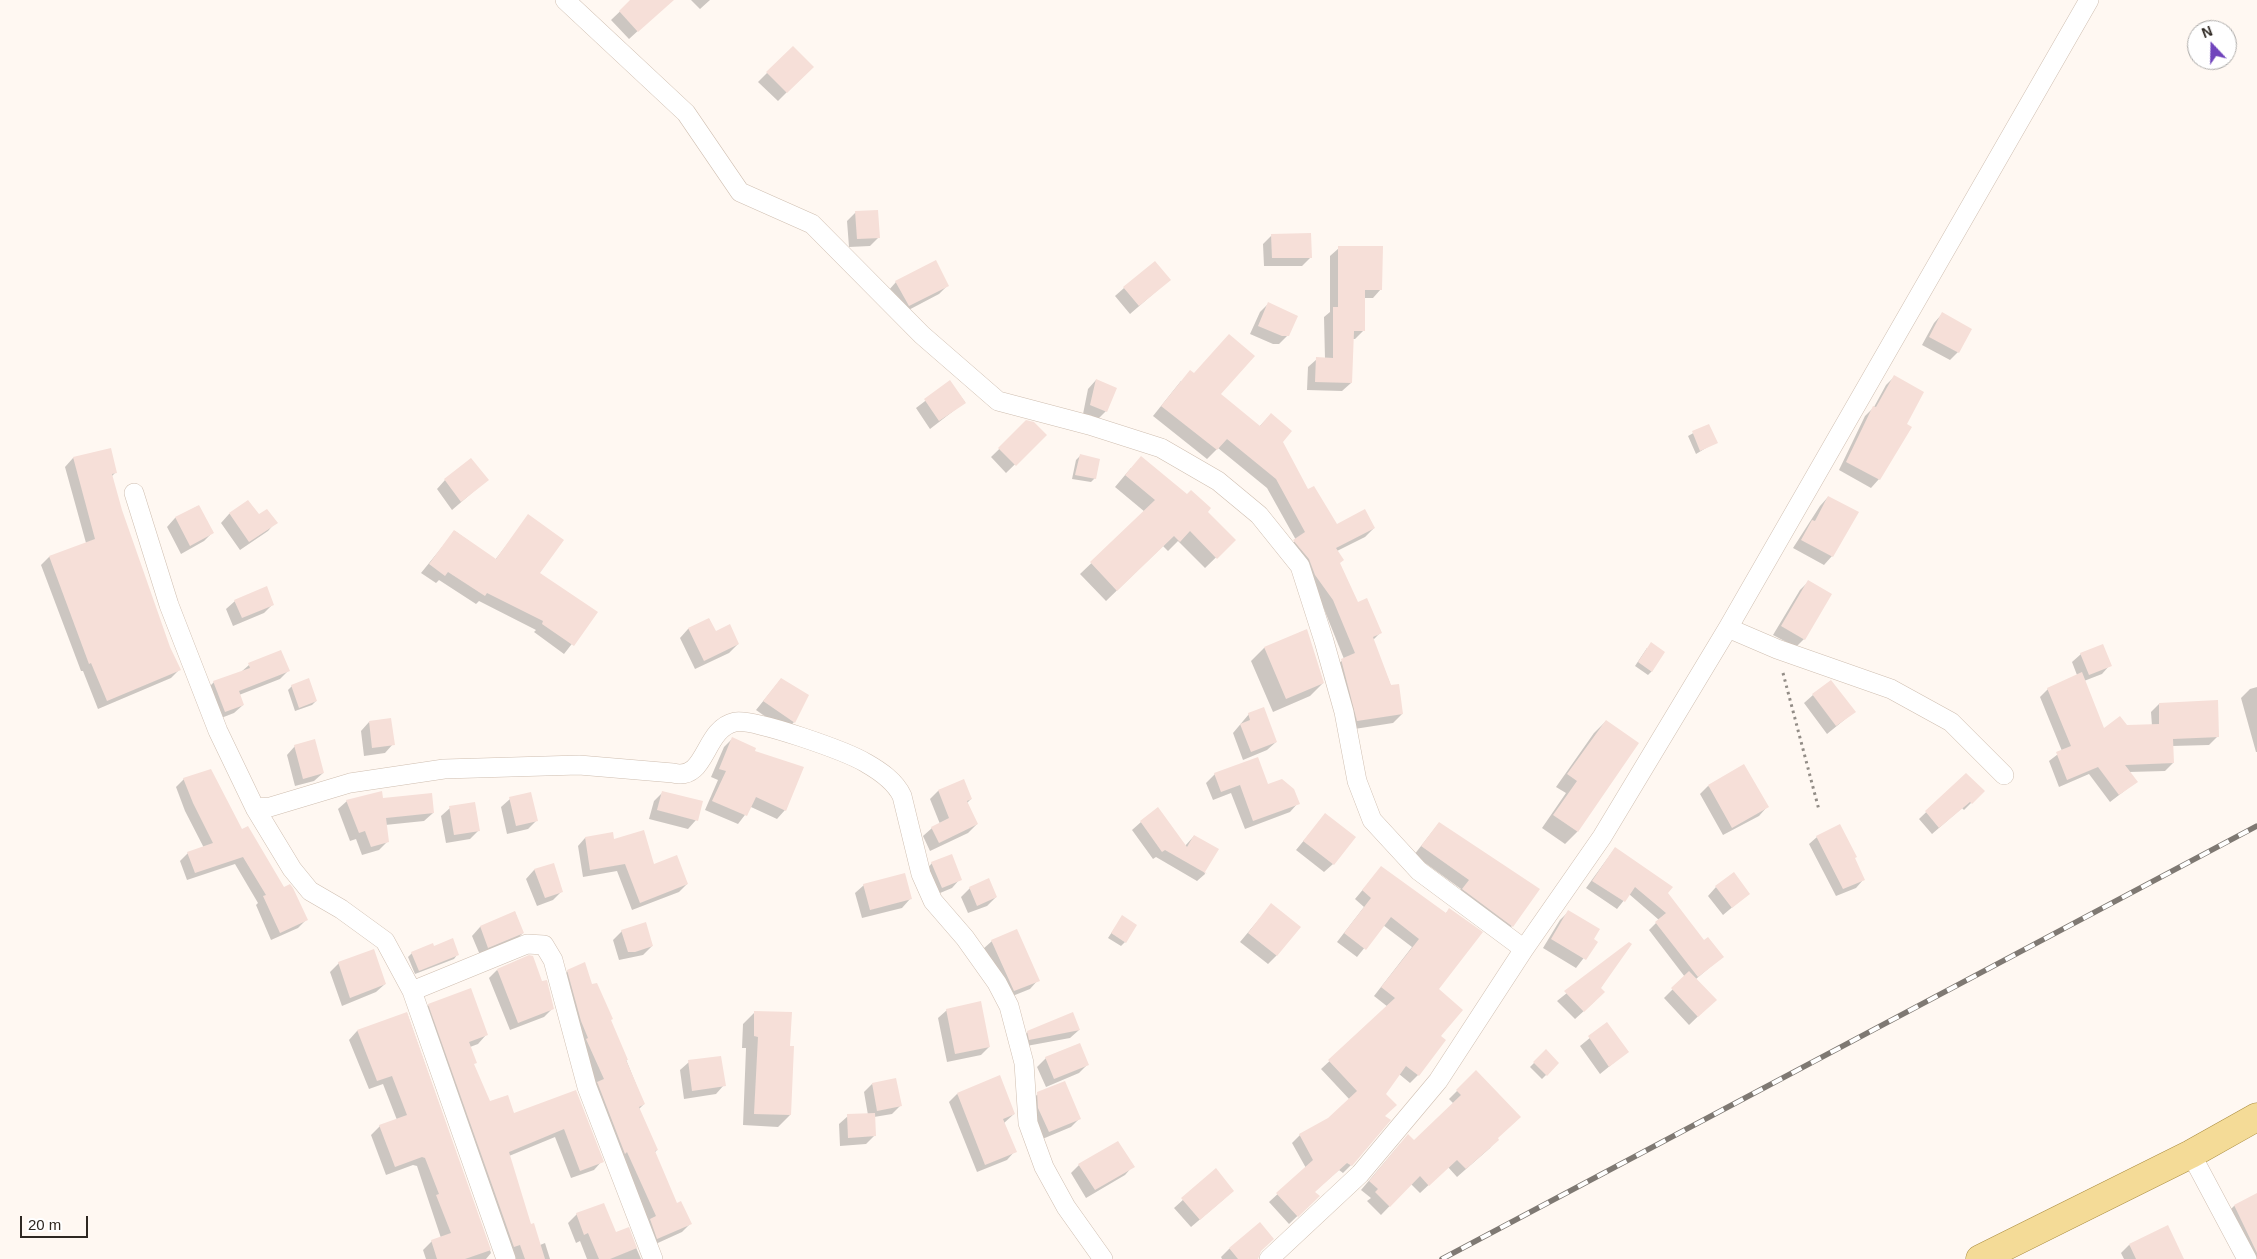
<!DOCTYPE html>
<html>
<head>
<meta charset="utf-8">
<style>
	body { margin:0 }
	#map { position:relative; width:2257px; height:1259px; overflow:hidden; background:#fff8f2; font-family:Arial,sans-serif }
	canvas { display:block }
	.north { position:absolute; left:2187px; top:20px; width:50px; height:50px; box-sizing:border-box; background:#fff; border:1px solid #aba9a7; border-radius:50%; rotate:339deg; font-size:14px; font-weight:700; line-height:20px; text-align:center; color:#2e2822 }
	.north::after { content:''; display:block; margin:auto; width:18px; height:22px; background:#7044bc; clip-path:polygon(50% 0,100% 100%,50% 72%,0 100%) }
	.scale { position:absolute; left:20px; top:1216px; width:68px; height:22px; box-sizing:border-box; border:2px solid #2e2822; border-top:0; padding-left:6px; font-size:15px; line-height:18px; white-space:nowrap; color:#2e2822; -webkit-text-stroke:4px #fff; paint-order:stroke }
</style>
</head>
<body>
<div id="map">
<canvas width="2257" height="1259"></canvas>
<div class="north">N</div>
<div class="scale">20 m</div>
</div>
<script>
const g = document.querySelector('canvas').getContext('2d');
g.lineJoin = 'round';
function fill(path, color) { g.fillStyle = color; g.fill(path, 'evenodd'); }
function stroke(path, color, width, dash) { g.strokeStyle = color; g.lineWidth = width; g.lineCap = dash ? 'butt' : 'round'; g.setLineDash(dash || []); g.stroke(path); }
const shadow = new Path2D(`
	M 632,0 L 652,0 L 652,18 L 629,39 L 611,20 Z
	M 691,0 L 710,0 L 700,9 Z
	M 793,47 L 812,67 L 778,101 L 758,82 Z
	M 856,212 L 878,238 L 870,246 L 849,247 L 847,221 Z
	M 1272,235 L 1311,257 L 1302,266 L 1264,266 L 1263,244 Z
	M 1339,248 L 1381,289 L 1373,298 L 1364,298 L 1364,330 L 1355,339 L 1353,339 L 1351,383 L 1342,391 L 1307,390 L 1308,367 L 1317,359 L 1325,359 L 1324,317 L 1330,312 L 1330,256 Z
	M 896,282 L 948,285 L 939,294 L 901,314 L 888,291 Z
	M 1124,288 L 1160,288 L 1130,314 L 1115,296 Z
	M 1268,304 L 1288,335 L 1279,344 L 1273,344 L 1250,334 L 1260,312 Z
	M 1942,314 L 1958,352 L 1950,360 L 1922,345 L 1934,323 Z
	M 1894,377 L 1879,479 L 1871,488 L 1839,470 L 1865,416 L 1874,407 L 1886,385 Z
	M 1096,380 L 1106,411 L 1097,420 L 1083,414 L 1088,389 Z
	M 1181,381 L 1219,395 L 1259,427 L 1271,414 L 1281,442 L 1308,491 L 1336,525 L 1374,528 L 1365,537 L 1337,551 L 1339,563 L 1357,603 L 1380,633 L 1373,640 L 1402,714 L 1393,723 L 1348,730 L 1332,669 L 1344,659 L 1324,609 L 1285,550 L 1296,540 L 1267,488 L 1218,448 L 1207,459 L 1153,416 Z
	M 950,382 L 965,402 L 930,429 L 916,408 Z
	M 1027,422 L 1045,435 L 1006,473 L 991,457 Z
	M 1708,425 L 1716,442 L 1696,454 L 1688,436 Z
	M 1080,456 L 1095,478 L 1091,482 L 1072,479 L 1076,460 Z
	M 73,458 L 116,472 L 111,477 L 121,510 L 169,647 L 179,670 L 171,678 L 98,709 L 83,671 L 81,671 L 41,565 L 49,557 L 86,543 L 65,467 Z
	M 1131,468 L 1206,512 L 1234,540 L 1205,568 L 1178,541 L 1168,551 L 1163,546 L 1106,601 L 1080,574 L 1145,512 L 1115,487 Z
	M 445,480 L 487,480 L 452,510 L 437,489 Z
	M 1828,497 L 1832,556 L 1824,565 L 1793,548 L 1820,506 Z
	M 248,502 L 258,516 L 276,522 L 268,531 L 240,550 L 221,523 L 229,514 Z
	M 198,506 L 213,532 L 204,541 L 181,554 L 167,527 L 175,518 Z
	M 529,516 L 539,573 L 596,613 L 564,654 L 534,632 L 536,630 L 479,601 L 476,604 L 439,580 L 436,583 L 421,573 L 455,531 L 495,560 Z
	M 1808,582 L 1804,639 L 1796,647 L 1773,635 L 1800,590 Z
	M 235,601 L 273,604 L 264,613 L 233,626 L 226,609 Z
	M 709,619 L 715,632 L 738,644 L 729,653 L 695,669 L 680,638 L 688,629 Z
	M 1306,630 L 1323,683 L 1310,696 L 1273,712 L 1251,661 L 1264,648 Z
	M 1647,648 L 1652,671 L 1648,675 L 1635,666 Z
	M 2081,654 L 2110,665 L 2102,674 L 2084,681 L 2104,730 L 2126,727 L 2152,726 L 2151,712 L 2159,704 L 2217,737 L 2209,745 L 2172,746 L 2173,763 L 2165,771 L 2129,772 L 2136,782 L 2110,802 L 2089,774 L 2059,787 L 2049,761 L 2062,751 L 2040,697 L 2048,689 L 2077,675 L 2072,662 Z
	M 249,665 L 288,671 L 280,679 L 239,695 L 243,705 L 234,713 L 216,720 L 205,691 L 214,682 L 241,672 Z
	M 781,679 L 794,722 L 786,731 L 756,710 Z
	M 292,686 L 316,701 L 312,705 L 295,711 L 288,690 Z
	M 2257,687 L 2257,752 L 2256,752 L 2241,698 L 2250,689 Z
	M 1813,695 L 1854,712 L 1827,734 L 1804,703 Z
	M 1249,714 L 1276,742 L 1267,750 L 1243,760 L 1233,733 Z
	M 1606,721 L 1637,744 L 1577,832 L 1565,844 L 1542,828 L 1566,793 L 1556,787 L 1594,733 Z
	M 369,722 L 393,744 L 385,753 L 364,756 L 361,731 Z
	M 732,739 L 754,751 L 785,810 L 777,819 L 751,807 L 738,824 L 705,810 L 718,780 L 711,777 L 724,747 Z
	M 295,746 L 323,773 L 314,781 L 295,786 L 287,755 Z
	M 1215,774 L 1268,786 L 1298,803 L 1290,812 L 1245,829 L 1231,793 L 1213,800 L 1206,783 Z
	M 1966,774 L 1983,791 L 1964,810 L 1962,808 L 1932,834 L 1919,819 Z
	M 184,779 L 283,889 L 306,920 L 298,928 L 271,940 L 256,905 L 258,903 L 235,864 L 187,880 L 180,861 L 188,853 L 204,848 L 185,811 L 176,787 Z
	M 963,781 L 971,799 L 967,803 L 977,824 L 968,833 L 930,851 L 923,836 L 932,828 L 940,824 L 930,799 L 938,791 Z
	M 1708,786 L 1767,807 L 1759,816 L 1723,835 L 1700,794 Z
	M 663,792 L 696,820 L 688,829 L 649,819 L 654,801 Z
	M 382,799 L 433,813 L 424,821 L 385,825 L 387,842 L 379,850 L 362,855 L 356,839 L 350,841 L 338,809 L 347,801 Z
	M 510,799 L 537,820 L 528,829 L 507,834 L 501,807 Z
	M 450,808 L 479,830 L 470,839 L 446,843 L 441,816 Z
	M 1325,815 L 1333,864 L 1324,872 L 1296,850 Z
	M 1141,822 L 1185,846 L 1194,836 L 1205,874 L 1197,881 L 1156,857 L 1153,859 L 1132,830 Z
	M 1439,823 L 1512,926 L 1503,934 L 1455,898 L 1461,889 L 1414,855 Z
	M 1817,837 L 1854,858 L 1863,880 L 1856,888 L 1836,896 L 1809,844 Z
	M 585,838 L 613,841 L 687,884 L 679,892 L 632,910 L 617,871 L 583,877 L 578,846 Z
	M 1615,848 L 1704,942 L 1722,957 L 1696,979 L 1715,1000 L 1689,1025 L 1664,998 L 1685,977 L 1649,930 L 1659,920 L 1629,894 L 1617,909 L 1586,888 Z
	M 932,863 L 960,879 L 952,888 L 933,896 L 924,872 Z
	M 553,865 L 561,892 L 553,900 L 537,906 L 526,879 L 534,870 Z
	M 1381,868 L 1445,914 L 1450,909 L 1437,989 L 1439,1036 L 1418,1075 L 1410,1083 L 1399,1074 L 1385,1094 L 1384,1116 L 1389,1120 L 1351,1165 L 1343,1173 L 1339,1170 L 1314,1192 L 1310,1204 L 1289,1224 L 1269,1202 L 1306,1168 L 1292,1143 L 1300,1135 L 1329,1119 L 1350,1100 L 1321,1069 L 1388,1007 L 1374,996 L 1412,947 L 1383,925 L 1357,957 L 1337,942 L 1364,907 L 1355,899 Z
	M 864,885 L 910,899 L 902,908 L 862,918 L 855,893 Z
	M 1716,887 L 1748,894 L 1723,915 L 1708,896 Z
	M 970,888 L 996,897 L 987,906 L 968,913 L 961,897 Z
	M 1271,905 L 1277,955 L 1268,964 L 1240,942 Z
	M 515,912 L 523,933 L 514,942 L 480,955 L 472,936 L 480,927 Z
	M 1568,912 L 1596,942 L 1576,968 L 1543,948 L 1560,920 Z
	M 1122,917 L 1125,942 L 1121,946 L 1108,938 Z
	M 622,931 L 652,946 L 643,955 L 619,960 L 613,940 Z
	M 992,941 L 1038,980 L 1030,989 L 1005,999 L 983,949 Z
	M 1629,943 L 1600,989 L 1595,1001 L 1575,1019 L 1557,1001 Z
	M 433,948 L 457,955 L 454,959 L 415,974 L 408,957 L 412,953 Z
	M 339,963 L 385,984 L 376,992 L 342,1006 L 330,972 Z
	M 497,970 L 553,1008 L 544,1017 L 510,1030 L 489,978 Z
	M 568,971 L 591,986 L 610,1020 L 644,1104 L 639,1109 L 657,1150 L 654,1153 L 676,1204 L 690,1224 L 682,1232 L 649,1247 L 560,980 Z
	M 429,1005 L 486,1035 L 478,1044 L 470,1047 L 473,1065 L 489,1102 L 513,1115 L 575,1091 L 602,1161 L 594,1170 L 571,1178 L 555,1137 L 509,1156 L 530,1226 L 540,1245 L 545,1243 L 550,1259 L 513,1259 L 421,1013 Z
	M 947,1010 L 989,1047 L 981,1055 L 947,1062 L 938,1018 Z
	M 755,1012 L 789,1047 L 790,1115 L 778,1127 L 743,1125 L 746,1048 L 742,1048 L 743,1024 Z
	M 407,1013 L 491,1253 L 486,1259 L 426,1259 L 423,1250 L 432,1241 L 441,1238 L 417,1166 L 413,1165 L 386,1175 L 371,1135 L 380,1126 L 397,1120 L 383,1084 L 369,1089 L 349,1040 L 357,1031 Z
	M 1607,1024 L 1627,1052 L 1600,1074 L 1580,1046 Z
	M 1079,1030 L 1070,1038 L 1021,1047 L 1019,1041 L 1028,1032 Z
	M 1546,1051 L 1558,1063 L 1542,1079 L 1530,1067 Z
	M 1046,1058 L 1087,1065 L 1079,1073 L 1046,1087 L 1037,1067 Z
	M 689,1062 L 724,1085 L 716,1094 L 684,1099 L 680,1070 Z
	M 1476,1072 L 1497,1139 L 1490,1148 L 1457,1177 L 1448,1167 L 1420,1193 L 1411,1184 L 1381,1215 L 1367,1201 L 1371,1198 L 1361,1190 L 1400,1144 L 1414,1141 L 1454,1104 L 1449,1099 Z
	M 872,1084 L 900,1106 L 892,1114 L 874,1117 L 875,1135 L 866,1144 L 840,1146 L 839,1124 L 848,1116 L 868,1115 L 864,1092 Z
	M 957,1094 L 1014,1114 L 1004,1123 L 1015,1151 L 1007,1160 L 977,1172 L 949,1102 Z
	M 1038,1094 L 1079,1119 L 1071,1127 L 1040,1140 L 1029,1102 Z
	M 1079,1165 L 1133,1166 L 1125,1175 L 1086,1198 L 1071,1173 Z
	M 1216,1170 L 1224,1199 L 1191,1227 L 1174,1208 Z
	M 2254,1196 L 2257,1202 L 2257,1259 L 2248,1259 L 2226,1214 L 2234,1206 Z
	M 577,1214 L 615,1234 L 628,1229 L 641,1259 L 587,1259 L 580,1241 L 576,1243 L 568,1223 Z
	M 1260,1224 L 1260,1251 L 1256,1259 L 1222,1259 L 1221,1257 L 1229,1249 Z
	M 2129,1245 L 2183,1259 L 2124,1259 L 2121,1253 Z`);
const building = new Path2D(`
	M 630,0 L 674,0 L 638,32 L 619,11 Z
	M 793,46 L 814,67 L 787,93 L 766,72 Z
	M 878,210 L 880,238 L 857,239 L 855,211 Z
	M 1311,233 L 1312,258 L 1272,258 L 1271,234 Z
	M 1338,246 L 1383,246 L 1382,290 L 1365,290 L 1365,331 L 1354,331 L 1352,383 L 1315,382 L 1316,357 L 1333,358 L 1333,307 L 1338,307 Z
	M 936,260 L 949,286 L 909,306 L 895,281 Z
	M 1155,261 L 1171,280 L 1139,306 L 1123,287 Z
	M 1268,302 L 1298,316 L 1289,336 L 1282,336 L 1258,326 Z
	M 1942,312 L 1972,329 L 1959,353 L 1929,337 Z
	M 1229,334 L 1255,356 L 1221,394 L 1260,426 L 1271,413 L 1292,431 L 1283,442 L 1308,489 L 1314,486 L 1337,524 L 1365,509 L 1375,528 L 1336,548 L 1344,560 L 1340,563 L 1358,602 L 1367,598 L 1382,633 L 1373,637 L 1391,685 L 1399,684 L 1403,714 L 1357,721 L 1341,659 L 1355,653 L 1333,600 L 1315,575 L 1309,559 L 1293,540 L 1305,532 L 1276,479 L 1227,439 L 1217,450 L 1161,406 L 1190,370 L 1194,373 Z
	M 1894,375 L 1924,392 L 1907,424 L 1912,427 L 1880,480 L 1846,462 L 1873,406 L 1876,407 Z
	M 1096,379 L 1117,388 L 1107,412 L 1090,405 Z
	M 950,380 L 966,403 L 939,421 L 924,399 Z
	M 1026,420 L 1034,422 L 1047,435 L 1016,466 L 998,448 Z
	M 1709,424 L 1718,443 L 1700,451 L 1692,431 Z
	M 111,448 L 117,473 L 112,474 L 122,510 L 170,647 L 181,670 L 107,701 L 91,663 L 89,664 L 49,556 L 95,539 L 73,457 Z
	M 1080,454 L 1100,459 L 1096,479 L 1075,475 Z
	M 1141,456 L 1187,494 L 1191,490 L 1211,508 L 1208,512 L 1236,540 L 1217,559 L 1190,531 L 1180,542 L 1174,536 L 1117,591 L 1090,562 L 1155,500 L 1125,475 Z
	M 471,458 L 489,480 L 461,502 L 444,479 Z
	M 1828,496 L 1859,512 L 1833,557 L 1801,540 L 1812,520 L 1815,521 Z
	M 248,500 L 259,514 L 267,509 L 278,523 L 249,542 L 229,513 Z
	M 199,505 L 214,533 L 190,546 L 175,517 Z
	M 528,514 L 564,540 L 540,573 L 598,612 L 574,646 L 542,624 L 543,621 L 487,593 L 485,596 L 448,572 L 445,576 L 429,564 L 454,530 L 496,559 Z
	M 1808,580 L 1832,594 L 1805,640 L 1781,626 Z
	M 267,586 L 274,605 L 242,618 L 234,600 Z
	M 709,618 L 716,631 L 730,624 L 739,644 L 704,661 L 688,628 Z
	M 1307,629 L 1324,683 L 1286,699 L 1264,647 Z
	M 1651,642 L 1665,652 L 1652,672 L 1638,662 Z
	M 2103,644 L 2112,666 L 2089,675 L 2080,653 Z
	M 281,650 L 290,671 L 239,691 L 244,705 L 225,712 L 213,681 L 250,668 L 248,663 Z
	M 2082,672 L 2104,728 L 2120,716 L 2127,725 L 2159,724 L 2159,703 L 2218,700 L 2219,737 L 2173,739 L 2174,763 L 2125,765 L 2138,782 L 2119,795 L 2098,767 L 2067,780 L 2056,752 L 2071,746 L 2047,688 Z
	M 309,678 L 317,701 L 299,708 L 291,685 Z
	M 781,678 L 809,695 L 795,723 L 763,701 Z
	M 1831,680 L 1856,712 L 1836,726 L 1812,694 Z
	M 1264,707 L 1277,742 L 1251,752 L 1240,724 L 1250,720 L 1248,713 Z
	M 391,718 L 395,745 L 372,748 L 369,721 Z
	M 1606,720 L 1639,743 L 1578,832 L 1553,815 L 1577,781 L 1567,774 Z
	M 732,737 L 756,748 L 755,751 L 804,767 L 786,811 L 756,797 L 747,816 L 712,801 L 726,771 L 719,769 Z
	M 315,739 L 324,773 L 303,779 L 294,745 Z
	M 1258,757 L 1268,784 L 1282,779 L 1294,789 L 1300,804 L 1253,821 L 1240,785 L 1221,792 L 1214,773 Z
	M 1744,764 L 1769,807 L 1732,828 L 1708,785 Z
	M 211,769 L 242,829 L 248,826 L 284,887 L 290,884 L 293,888 L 308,920 L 280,933 L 263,896 L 266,895 L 243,857 L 195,873 L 187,852 L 213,843 L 193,803 L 183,778 Z
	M 1966,773 L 1985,791 L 1972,804 L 1970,802 L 1939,828 L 1925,811 Z
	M 964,779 L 972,799 L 967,801 L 978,824 L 939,843 L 931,827 L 949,818 L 938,790 Z
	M 382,791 L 383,798 L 432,793 L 434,813 L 386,818 L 389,842 L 371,847 L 365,831 L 359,833 L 346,800 Z
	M 662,791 L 703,801 L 698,821 L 657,810 Z
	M 531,792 L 538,821 L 516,826 L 509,797 Z
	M 475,802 L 480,831 L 454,835 L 449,806 Z
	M 1158,807 L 1187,847 L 1194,835 L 1219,849 L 1205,872 L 1207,874 L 1165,850 L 1162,852 L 1140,821 Z
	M 1325,813 L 1356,837 L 1334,865 L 1303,841 Z
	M 1439,822 L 1540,889 L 1513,927 L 1462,889 L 1469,880 L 1421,846 Z
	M 1840,824 L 1857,857 L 1855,858 L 1865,880 L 1843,889 L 1816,836 Z
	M 644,830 L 654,864 L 677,855 L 688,884 L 640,903 L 625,864 L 590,870 L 585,837 L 613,832 L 614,839 Z
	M 1615,847 L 1673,887 L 1668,893 L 1704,940 L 1708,937 L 1724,957 L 1698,977 L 1655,922 L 1666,913 L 1635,887 L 1625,902 L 1592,881 Z
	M 952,854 L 962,880 L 942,888 L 931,862 Z
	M 554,863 L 563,892 L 545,898 L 534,869 Z
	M 1381,866 L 1446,913 L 1449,908 L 1483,932 L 1439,989 L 1463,1010 L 1441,1036 L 1446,1040 L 1419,1076 L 1406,1066 L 1386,1094 L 1397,1105 L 1385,1116 L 1391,1120 L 1352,1166 L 1347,1163 L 1315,1192 L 1320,1196 L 1298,1217 L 1276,1193 L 1313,1160 L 1299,1134 L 1328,1118 L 1357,1091 L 1328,1060 L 1395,998 L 1381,987 L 1419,939 L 1391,917 L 1366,950 L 1344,933 L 1371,898 L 1362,890 Z
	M 1734,872 L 1750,894 L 1732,908 L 1715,886 Z
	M 905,873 L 912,899 L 870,910 L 863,884 Z
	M 989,878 L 997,897 L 977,906 L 969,887 Z
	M 1271,903 L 1301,927 L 1277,956 L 1248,933 Z
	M 1568,910 L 1600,929 L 1594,939 L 1598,942 L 1586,960 L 1551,939 Z
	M 515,911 L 524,933 L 488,948 L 480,926 Z
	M 1122,915 L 1137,925 L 1126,943 L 1111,933 Z
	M 646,922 L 653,946 L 635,952 L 628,952 L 621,930 Z
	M 1017,929 L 1040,981 L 1014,991 L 991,940 Z
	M 453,938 L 459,955 L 419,971 L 411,952 L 433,943 L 434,946 Z
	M 1629,942 L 1632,944 L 1601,988 L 1605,992 L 1584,1012 L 1564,991 Z
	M 374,949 L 386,984 L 350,998 L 338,962 Z
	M 529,955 L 533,956 L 542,981 L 547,980 L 554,1009 L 518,1023 L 497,969 Z
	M 585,962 L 592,984 L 597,983 L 613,1019 L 611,1020 L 628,1060 L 626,1060 L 645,1104 L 639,1107 L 658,1150 L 655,1151 L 677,1203 L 681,1201 L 692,1224 L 657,1239 L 650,1219 L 656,1216 L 627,1152 L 625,1154 L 598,1084 L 597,1082 L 604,1079 L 586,1039 L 588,1038 L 581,1021 L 567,970 Z
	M 1689,971 L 1717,1000 L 1698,1017 L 1671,988 Z
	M 471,988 L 488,1035 L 469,1042 L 477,1063 L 474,1064 L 490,1101 L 508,1095 L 514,1113 L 576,1090 L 604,1162 L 580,1171 L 564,1129 L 509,1152 L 531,1224 L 534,1223 L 545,1259 L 525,1259 L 520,1245 L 514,1247 L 428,1004 Z
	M 981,1001 L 990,1047 L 955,1054 L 946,1009 Z
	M 754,1011 L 792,1012 L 790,1046 L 794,1046 L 791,1115 L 754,1114 L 758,1037 L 754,1036 Z
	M 407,1012 L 491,1250 L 465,1259 L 437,1259 L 431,1240 L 451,1233 L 436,1195 L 439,1194 L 425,1158 L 422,1157 L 395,1167 L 379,1125 L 407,1115 L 392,1076 L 377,1081 L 357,1030 Z
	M 1073,1012 L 1080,1030 L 1029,1040 L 1027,1031 Z
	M 1607,1022 L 1629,1052 L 1609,1067 L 1588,1036 Z
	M 1080,1043 L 1089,1065 L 1054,1079 L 1045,1057 Z
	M 1546,1049 L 1559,1063 L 1547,1076 L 1533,1062 Z
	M 721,1056 L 726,1086 L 692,1091 L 688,1060 Z
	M 1476,1070 L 1521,1117 L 1498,1138 L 1499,1140 L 1466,1169 L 1457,1160 L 1429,1186 L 1420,1176 L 1390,1207 L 1375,1192 L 1378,1189 L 1369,1181 L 1408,1134 L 1414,1140 L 1461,1095 L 1456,1090 Z
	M 1000,1075 L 1015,1114 L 1003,1119 L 1017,1152 L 985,1165 L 957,1093 Z
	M 896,1078 L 902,1106 L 877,1111 L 872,1083 Z
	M 1065,1081 L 1081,1119 L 1049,1132 L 1038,1108 L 1037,1092 Z
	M 875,1113 L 876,1136 L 848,1138 L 847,1114 Z
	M 1118,1141 L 1135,1167 L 1095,1190 L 1078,1164 Z
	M 1216,1168 L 1234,1191 L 1200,1220 L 1181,1198 Z
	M 2257,1193 L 2257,1253 L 2234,1205 Z
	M 604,1203 L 616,1232 L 629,1227 L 637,1248 L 610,1259 L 599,1259 L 588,1233 L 584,1235 L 576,1213 Z
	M 1260,1222 L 1274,1239 L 1261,1251 L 1258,1259 L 1238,1259 L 1229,1248 Z
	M 2168,1225 L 2184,1259 L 2136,1259 L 2129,1244 Z`);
const path = new Path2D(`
	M 1783,673 L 1819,810`);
const street = new Path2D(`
	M 565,0 L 686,113 L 740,192 L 812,224 L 922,335 L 998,401 L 1089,425 L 1161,448 L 1218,481 L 1259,515 L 1300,566 L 1324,641 L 1344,712 L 1357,781 L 1372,820 L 1419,871 L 1524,949
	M 134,493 L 169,605 L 218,731 L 255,808 L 292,869 L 310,891 L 341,909 L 385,941 L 412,991 L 506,1259
	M 1728,628 L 1777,649 L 1891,689 L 1951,722 L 2004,775
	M 255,808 L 270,807 L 350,783 L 444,769 L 579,765 L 673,773 C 707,782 703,729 735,722 C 754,718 848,752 866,763 C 880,771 895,781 902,796 L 921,874 L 933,901 L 965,938 L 997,983 L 1009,1006 L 1024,1063 L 1028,1123 L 1044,1167 L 1066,1207 L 1103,1259
	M 412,991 L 527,944 L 544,945 L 553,960 L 587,1087 L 653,1259
	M 2191,1154 L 2247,1259
	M 1269,1259 L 1360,1174 L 1438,1081 L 1524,949 L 1602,837 L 1728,628 L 2089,0`);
const primary = new Path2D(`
	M 1980,1259 L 2191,1154 L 2257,1117`);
const rail = new Path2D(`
	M 1442,1259 L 2257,826`);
fill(shadow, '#0003');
fill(building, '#f6dfd8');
stroke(street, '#cfbeb0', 20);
stroke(primary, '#aa8d41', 29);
stroke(path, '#928c86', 3, [2.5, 4]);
stroke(street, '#fff', 19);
stroke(primary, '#f4db97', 28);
stroke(rail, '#7f7973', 5.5);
stroke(rail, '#fff', 4, [11]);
</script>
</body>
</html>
